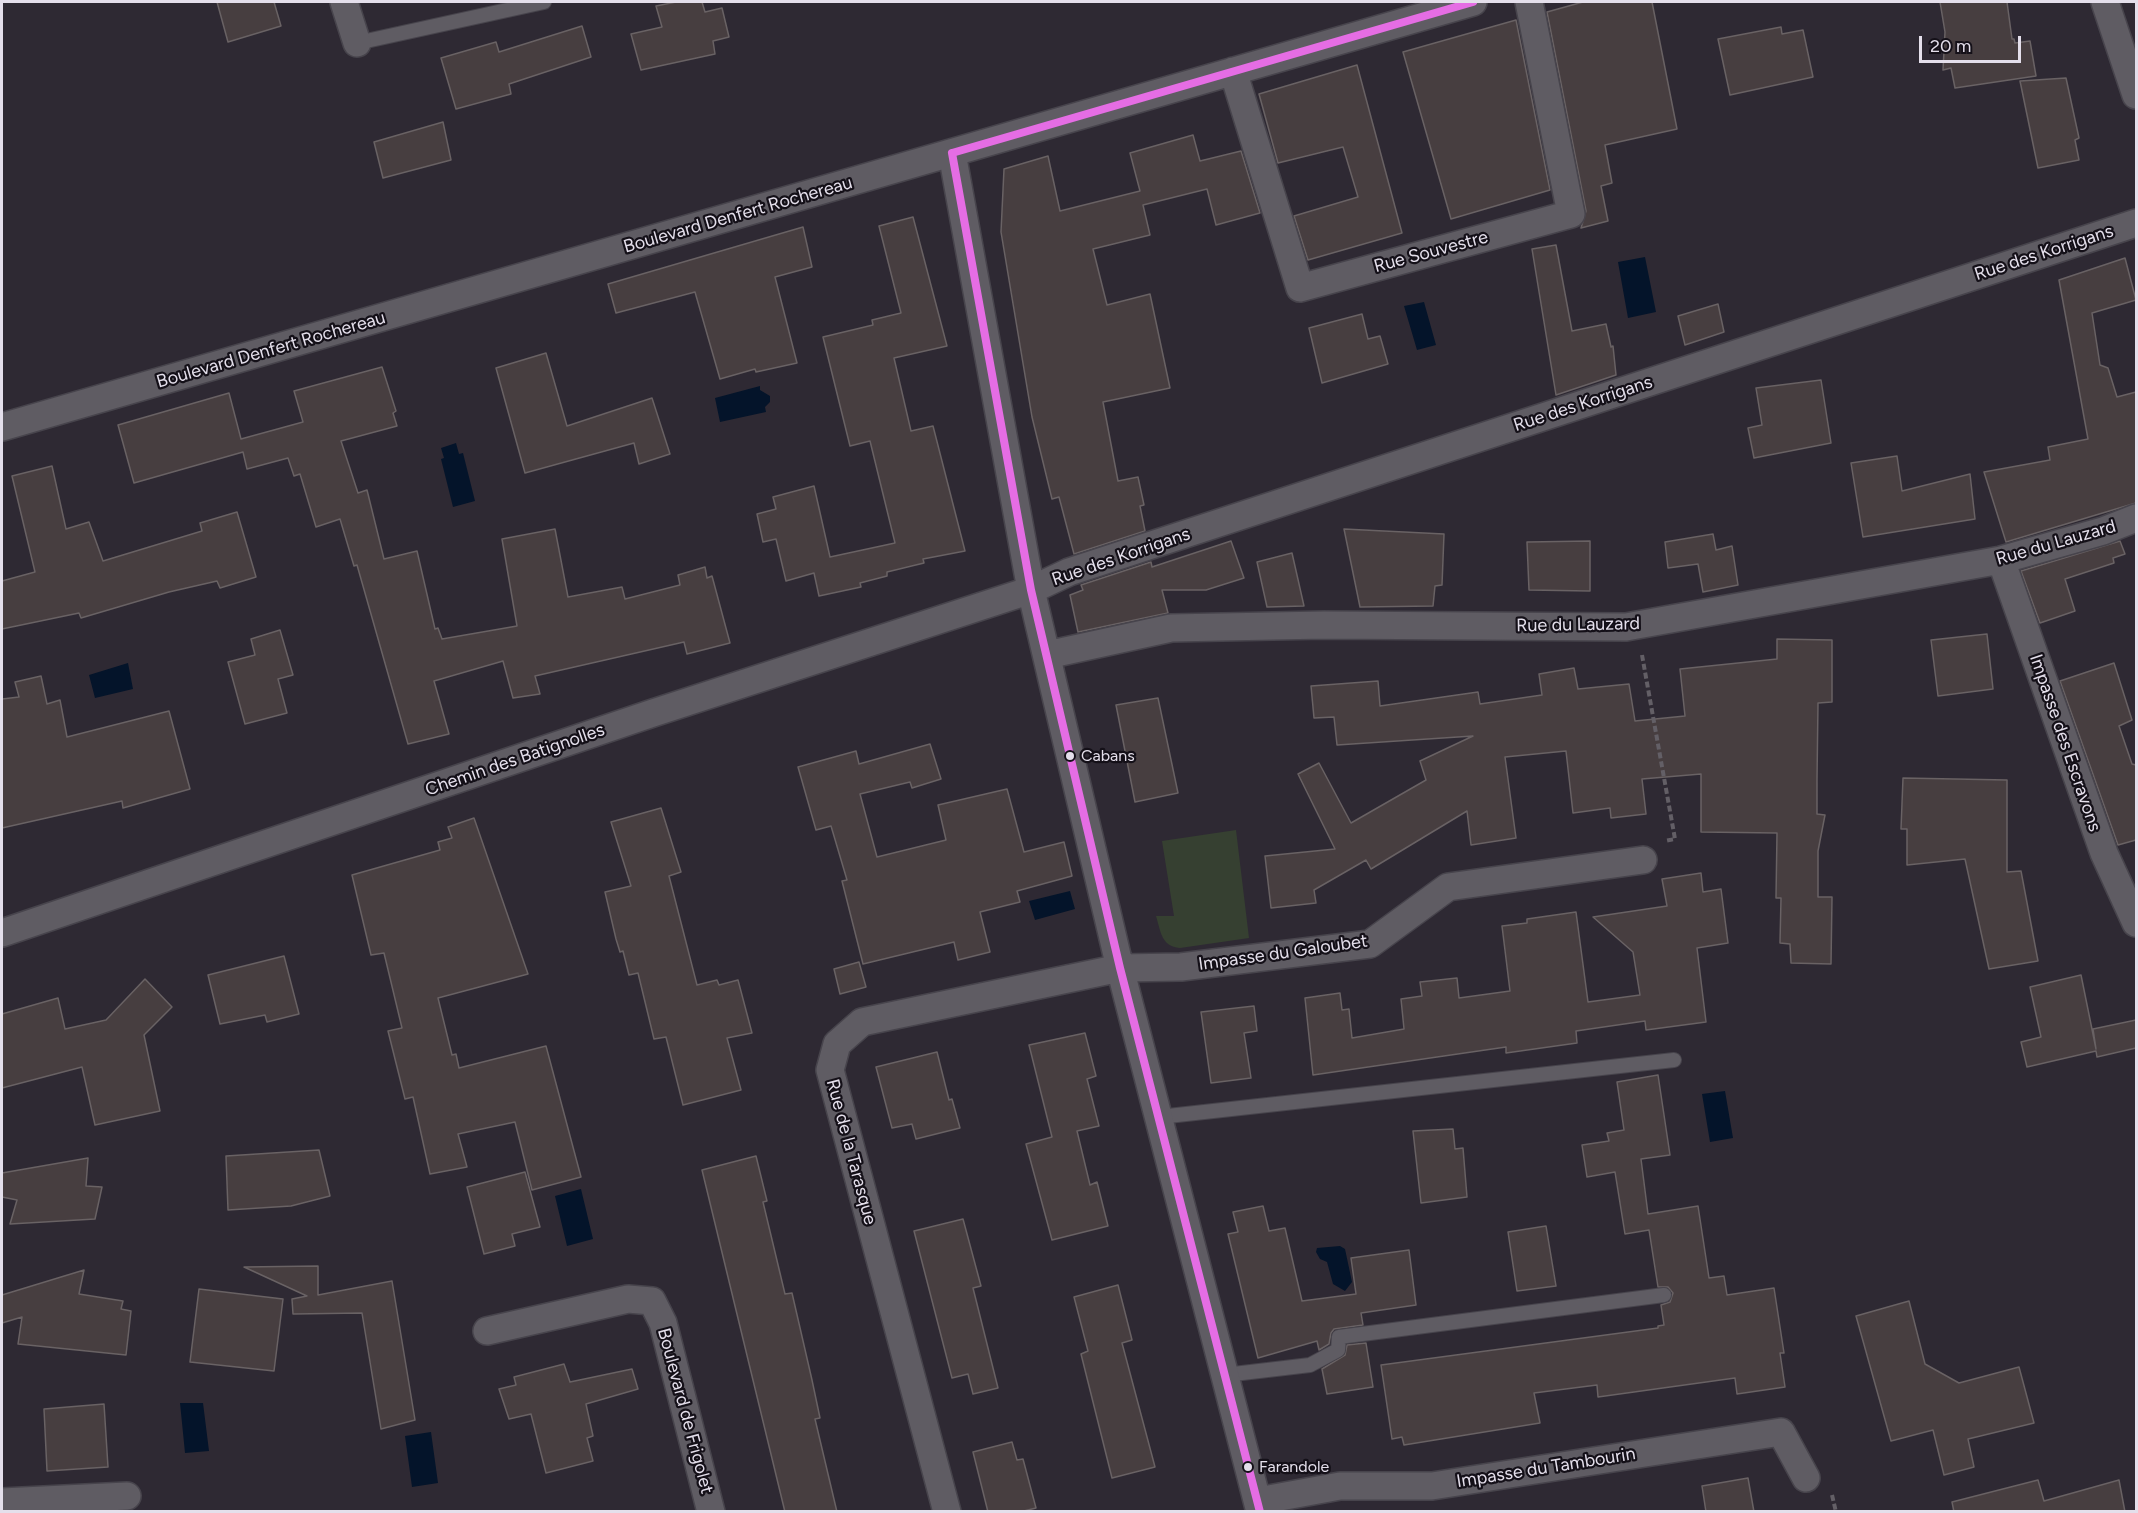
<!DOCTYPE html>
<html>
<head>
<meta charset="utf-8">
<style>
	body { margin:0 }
	#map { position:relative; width:2138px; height:1513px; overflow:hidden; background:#2e2933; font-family:Figtree,sans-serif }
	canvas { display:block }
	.frame { position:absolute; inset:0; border:3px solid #e4dfeb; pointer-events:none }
	.scale { position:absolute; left:1919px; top:36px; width:102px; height:27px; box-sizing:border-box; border:3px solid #e4dfeb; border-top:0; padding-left:8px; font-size:18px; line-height:21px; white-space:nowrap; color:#e4dfeb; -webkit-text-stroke:4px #141018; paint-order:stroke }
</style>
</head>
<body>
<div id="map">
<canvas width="2138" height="1513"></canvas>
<div class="frame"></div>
<div class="scale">20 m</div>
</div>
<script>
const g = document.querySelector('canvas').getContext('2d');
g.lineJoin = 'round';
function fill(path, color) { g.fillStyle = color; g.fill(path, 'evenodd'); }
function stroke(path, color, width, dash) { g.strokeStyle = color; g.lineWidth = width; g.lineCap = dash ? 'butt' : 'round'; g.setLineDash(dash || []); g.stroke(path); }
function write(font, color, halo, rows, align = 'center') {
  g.font = font + ' Figtree,sans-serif'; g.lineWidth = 4.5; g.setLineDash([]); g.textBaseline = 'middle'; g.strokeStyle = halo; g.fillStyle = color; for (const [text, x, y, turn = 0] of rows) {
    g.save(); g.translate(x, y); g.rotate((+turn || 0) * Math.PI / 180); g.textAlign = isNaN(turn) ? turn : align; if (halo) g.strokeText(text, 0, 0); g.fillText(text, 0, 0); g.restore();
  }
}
const green = new Path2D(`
	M 1236,830 L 1249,938 L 1180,948 C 1161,946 1161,932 1156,916 L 1174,916 L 1162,841 Z`);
const water = new Path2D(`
	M 1645,257 L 1656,312 L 1628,318 L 1618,262 Z
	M 1424,302 L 1436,345 L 1417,350 L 1404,306 Z
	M 760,386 L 760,390 L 770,396 L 770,402 L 765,407 L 766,412 L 720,422 L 715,398 Z
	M 456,443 L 459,454 L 463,453 L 475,501 L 453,507 L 441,459 L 444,458 L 441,448 Z
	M 128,663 L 133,689 L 95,698 L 89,675 Z
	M 1070,891 L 1075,909 L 1035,920 L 1029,901 Z
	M 1725,1091 L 1733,1138 L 1710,1142 L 1702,1094 Z
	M 581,1189 L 593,1239 L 567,1246 L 555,1196 Z
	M 1340,1246 L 1345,1249 L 1352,1282 L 1345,1291 L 1333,1284 L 1327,1262 L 1320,1259 L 1316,1252 L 1317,1248 Z
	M 180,1403 L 203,1403 L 209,1451 L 185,1453 Z
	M 431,1432 L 438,1483 L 412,1487 L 405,1436 Z`);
const building = new Path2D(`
	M 217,2 L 274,2 L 281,26 L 228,42 Z
	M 676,2 L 702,2 L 705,12 L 722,8 L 729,37 L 713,41 L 715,54 L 641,70 L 631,34 L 662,27 L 656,6 Z
	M 1583,2 L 1652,2 L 1677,129 L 1605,145 L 1612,183 L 1601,186 L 1608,221 L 1581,228 L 1586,211 L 1547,12 Z
	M 1940,2 L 2007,2 L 2012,39 L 2014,39 L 2015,43 L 2030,41 L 2036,76 L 1955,88 L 1951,68 L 1943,70 L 1945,32 Z
	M 1516,20 L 1550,190 L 1451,219 L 1403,52 Z
	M 582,26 L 591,57 L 509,84 L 511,94 L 456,109 L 441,58 L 496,42 L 499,52 Z
	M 1781,27 L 1782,34 L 1803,30 L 1813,77 L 1730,95 L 1718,39 Z
	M 1357,65 L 1402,233 L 1308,260 L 1294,216 L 1358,197 L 1343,147 L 1278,163 L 1259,94 Z
	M 2066,78 L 2079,138 L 2075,140 L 2079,160 L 2038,168 L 2020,81 Z
	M 443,122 L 451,160 L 383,178 L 374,142 Z
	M 1193,135 L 1200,161 L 1241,151 L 1260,213 L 1216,225 L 1207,189 L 1143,205 L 1150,235 L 1093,249 L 1107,305 L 1150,294 L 1170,388 L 1103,402 L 1118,481 L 1138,477 L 1144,505 L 1140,506 L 1145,531 L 1074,554 L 1059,497 L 1052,499 L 1032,417 L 1001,232 L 1004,169 L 1048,156 L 1060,211 L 1140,191 L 1130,153 Z
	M 913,217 L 947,346 L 894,358 L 911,431 L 933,426 L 965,551 L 923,559 L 924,563 L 887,572 L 887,576 L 860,583 L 861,587 L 819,596 L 814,573 L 786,581 L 776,539 L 763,542 L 757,514 L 776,509 L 773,497 L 814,486 L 830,557 L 895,543 L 870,441 L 850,446 L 823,337 L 873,325 L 872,320 L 901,313 L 879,226 Z
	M 803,227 L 812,267 L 775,277 L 797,363 L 756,372 L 755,369 L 720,379 L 695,292 L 616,313 L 608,284 Z
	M 1556,245 L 1572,331 L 1606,324 L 1611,347 L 1613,346 L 1616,375 L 1556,395 L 1532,249 Z
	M 2125,258 L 2136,300 L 2092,313 L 2100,365 L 2108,368 L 2117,397 L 2136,392 L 2136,503 L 2006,542 L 1984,472 L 2050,460 L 2048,447 L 2088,439 L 2059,280 Z
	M 1718,304 L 1724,332 L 1685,345 L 1678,316 Z
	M 1362,314 L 1368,339 L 1380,336 L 1388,364 L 1322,383 L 1309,328 Z
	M 546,353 L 567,426 L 652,398 L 670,454 L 639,464 L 634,443 L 525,473 L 496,368 Z
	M 382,367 L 396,411 L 393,413 L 397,426 L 341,441 L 358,493 L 367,490 L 384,559 L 417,551 L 435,629 L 438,628 L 442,639 L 517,626 L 502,539 L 555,529 L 568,597 L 622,587 L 625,599 L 680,585 L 678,575 L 705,567 L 707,578 L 712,576 L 730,643 L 687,654 L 684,642 L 535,676 L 540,694 L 513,698 L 503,661 L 434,681 L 449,734 L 408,744 L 357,565 L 354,566 L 340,519 L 316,527 L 300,474 L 294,476 L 288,458 L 247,469 L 243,452 L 134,483 L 118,425 L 229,393 L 241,439 L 303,422 L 294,391 Z
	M 1821,380 L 1831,443 L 1754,458 L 1748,428 L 1762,425 L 1756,388 Z
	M 1897,456 L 1902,491 L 1970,474 L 1975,519 L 1863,537 L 1851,463 Z
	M 52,466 L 66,529 L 89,522 L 103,561 L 202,531 L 200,523 L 237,512 L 256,577 L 220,588 L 217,581 L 169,592 L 81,618 L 79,613 L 2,629 L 2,581 L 35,572 L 12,476 Z
	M 1344,529 L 1444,534 L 1442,585 L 1435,586 L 1433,606 L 1360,607 Z
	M 1713,534 L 1716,550 L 1732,546 L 1738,585 L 1703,592 L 1698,564 L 1668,568 L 1665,542 Z
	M 1231,541 L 1244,578 L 1206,590 L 1162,590 L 1168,613 L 1078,632 L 1070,595 L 1083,590 L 1081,585 L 1151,562 L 1152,567 Z
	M 1590,541 L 1590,591 L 1529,590 L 1527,542 Z
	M 2120,541 L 2125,554 L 2113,558 L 2114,563 L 2065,579 L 2075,611 L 2040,623 L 2021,571 Z
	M 1292,553 L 1304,606 L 1267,607 L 1257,562 Z
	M 280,630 L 293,675 L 278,679 L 287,713 L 245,724 L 228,662 L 255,655 L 251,639 Z
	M 1987,634 L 1993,689 L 1938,696 L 1931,640 Z
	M 1777,639 L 1832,640 L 1832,702 L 1818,703 L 1817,780 L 1817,814 L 1825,815 L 1818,851 L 1818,897 L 1832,897 L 1831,964 L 1791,963 L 1790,944 L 1780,943 L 1781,898 L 1776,898 L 1777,833 L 1701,832 L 1701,774 L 1642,779 L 1646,814 L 1611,818 L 1610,808 L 1573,813 L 1566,751 L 1505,757 L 1516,838 L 1471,845 L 1467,811 L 1371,869 L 1366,860 L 1314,890 L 1316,903 L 1271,908 L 1265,856 L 1335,849 L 1298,774 L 1319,763 L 1351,823 L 1426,780 L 1420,761 L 1473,736 L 1337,745 L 1334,717 L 1314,718 L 1311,686 L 1378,681 L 1380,706 L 1478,692 L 1480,704 L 1542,695 L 1539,674 L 1574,668 L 1578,689 L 1629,684 L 1635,721 L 1685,716 L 1680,669 L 1777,659 Z
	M 2114,663 L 2132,720 L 2119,726 L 2132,764 L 2136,765 L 2136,840 L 2118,845 L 2060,681 Z
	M 41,676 L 47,704 L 60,700 L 67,737 L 169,711 L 190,789 L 123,808 L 122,801 L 2,828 L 2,699 L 19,697 L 15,682 Z
	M 1158,698 L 1178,793 L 1135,802 L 1116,705 Z
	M 930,744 L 941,779 L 912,788 L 910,782 L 860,794 L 877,857 L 946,840 L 938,805 L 1007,789 L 1024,852 L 1064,842 L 1072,876 L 1017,891 L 1020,902 L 980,912 L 990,952 L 958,960 L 954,942 L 863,964 L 842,881 L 847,880 L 831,826 L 816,830 L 798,767 L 856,751 L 859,764 Z
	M 1903,778 L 2007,780 L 2007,872 L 2021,871 L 2038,961 L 1989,969 L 1965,859 L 1907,865 L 1907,829 L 1901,829 Z
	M 661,808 L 681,872 L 669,876 L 697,985 L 717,980 L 719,985 L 738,980 L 752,1033 L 727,1038 L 741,1090 L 683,1105 L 666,1037 L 654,1039 L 638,973 L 629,975 L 623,951 L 620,952 L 616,939 L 605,892 L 631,886 L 611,822 Z
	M 474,818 L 528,974 L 438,998 L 452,1055 L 456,1054 L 459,1068 L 546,1046 L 581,1177 L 532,1190 L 515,1122 L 458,1134 L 467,1167 L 430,1174 L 413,1097 L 405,1099 L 388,1031 L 402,1028 L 384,953 L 371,955 L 352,875 L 440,850 L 438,842 L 452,838 L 448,827 Z
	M 1701,873 L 1703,892 L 1721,889 L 1728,943 L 1697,948 L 1706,1022 L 1646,1030 L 1645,1021 L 1576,1031 L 1577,1043 L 1506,1053 L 1506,1047 L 1313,1075 L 1305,998 L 1340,993 L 1342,1010 L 1349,1009 L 1352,1038 L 1404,1029 L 1401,999 L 1422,996 L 1420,982 L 1457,978 L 1459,998 L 1510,991 L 1502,926 L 1527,923 L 1527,919 L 1576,912 L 1588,1002 L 1640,995 L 1633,952 L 1593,917 L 1667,906 L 1662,879 Z
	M 284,956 L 299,1014 L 267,1022 L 265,1015 L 220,1024 L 208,975 Z
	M 859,962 L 866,987 L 840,994 L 834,969 Z
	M 2081,975 L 2096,1049 L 2093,1029 L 2136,1020 L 2136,1048 L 2097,1057 L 2096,1051 L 2027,1067 L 2021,1042 L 2041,1037 L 2030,987 Z
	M 145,979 L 172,1007 L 144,1035 L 160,1111 L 95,1125 L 82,1067 L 2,1088 L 2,1014 L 58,998 L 65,1029 L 106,1020 Z
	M 1254,1006 L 1257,1031 L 1244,1033 L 1251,1078 L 1211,1083 L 1201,1012 Z
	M 1085,1033 L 1096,1076 L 1087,1079 L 1099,1126 L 1077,1131 L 1090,1185 L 1097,1182 L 1108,1226 L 1052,1240 L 1026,1144 L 1052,1137 L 1029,1045 Z
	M 937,1052 L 949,1100 L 952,1099 L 960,1128 L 916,1139 L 912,1124 L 892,1128 L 876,1067 Z
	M 1658,1075 L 1670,1155 L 1641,1159 L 1648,1214 L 1698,1206 L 1709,1278 L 1724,1276 L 1727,1295 L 1774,1288 L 1784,1353 L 1780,1353 L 1785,1387 L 1737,1394 L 1735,1378 L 1598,1397 L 1597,1385 L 1534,1393 L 1540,1423 L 1404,1445 L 1402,1437 L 1392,1439 L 1381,1365 L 1658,1328 L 1658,1326 L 1664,1325 L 1661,1305 L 1670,1302 L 1673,1293 L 1668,1287 L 1658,1287 L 1649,1230 L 1625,1234 L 1615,1172 L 1587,1177 L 1582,1145 L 1609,1141 L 1607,1133 L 1624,1130 L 1617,1082 Z
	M 1453,1129 L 1455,1149 L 1463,1148 L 1467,1197 L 1421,1203 L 1413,1131 Z
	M 319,1150 L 330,1196 L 291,1206 L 228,1210 L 226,1156 Z
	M 756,1156 L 767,1201 L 763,1202 L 785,1294 L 792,1293 L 812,1380 L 820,1418 L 815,1419 L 837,1512 L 785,1512 L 702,1170 Z
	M 88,1158 L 86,1186 L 102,1187 L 95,1219 L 10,1224 L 17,1200 L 2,1197 L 2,1173 Z
	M 525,1172 L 540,1227 L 512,1234 L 515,1246 L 484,1254 L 467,1187 Z
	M 1263,1206 L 1269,1231 L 1285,1228 L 1302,1301 L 1356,1294 L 1351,1258 L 1409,1250 L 1416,1305 L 1361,1313 L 1363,1325 L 1334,1329 L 1331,1333 L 1329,1344 L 1319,1350 L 1317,1341 L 1258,1358 L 1228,1234 L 1238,1232 L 1233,1212 Z
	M 963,1219 L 981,1286 L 973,1288 L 998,1388 L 973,1394 L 968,1374 L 952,1378 L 914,1231 Z
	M 1546,1226 L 1556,1286 L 1517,1291 L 1508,1232 Z
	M 318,1266 L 318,1295 L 392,1281 L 415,1420 L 381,1429 L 362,1313 L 293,1314 L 292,1299 L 307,1296 L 244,1267 Z
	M 84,1270 L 79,1294 L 123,1301 L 121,1309 L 131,1311 L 126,1355 L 18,1344 L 22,1317 L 2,1323 L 2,1295 Z
	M 1118,1285 L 1132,1340 L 1122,1343 L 1155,1467 L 1112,1478 L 1081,1354 L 1088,1351 L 1074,1297 Z
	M 199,1289 L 283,1299 L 274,1371 L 190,1362 Z
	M 1909,1301 L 1925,1364 L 1959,1383 L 2019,1367 L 2034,1423 L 1968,1439 L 1974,1467 L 1944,1475 L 1933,1430 L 1891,1441 L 1856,1316 Z
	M 1366,1343 L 1373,1387 L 1327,1394 L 1322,1369 L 1345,1355 L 1347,1345 Z
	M 564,1364 L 570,1382 L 632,1369 L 638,1389 L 586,1404 L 593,1436 L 587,1438 L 593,1461 L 546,1473 L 531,1414 L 509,1419 L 499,1389 L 516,1385 L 514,1377 Z
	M 104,1404 L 108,1467 L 47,1471 L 44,1409 Z
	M 1012,1442 L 1017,1460 L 1023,1459 L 1036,1508 L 1020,1512 L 988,1512 L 973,1452 Z
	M 1748,1478 L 1754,1512 L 1706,1512 L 1702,1486 Z
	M 2038,1480 L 2044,1501 L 2119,1480 L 2125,1512 L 1954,1512 L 1952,1502 Z`);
const path = new Path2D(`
	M 1642,655 L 1675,839 L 1665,841
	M 1832,1495 L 1836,1512`);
const lane = new Path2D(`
	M 357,43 L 544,2
	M 1159,1117 L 1674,1060
	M 1225,1375 L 1310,1365 L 1338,1350 L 1339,1337 L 1664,1295`);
const street = new Path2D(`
	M 344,2 L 357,43
	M 2105,2 L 2136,95
	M 1233,71 L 1300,288 L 1571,214 L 1529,2
	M 952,153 L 1031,590 L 1120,968 L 1260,1512
	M 2,427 L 1473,2
	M 2001,560 L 2104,853 L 2136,923
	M 1047,655 L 1171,628 L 1324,625 L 1626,627 L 2001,560 L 2103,531 L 2136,518
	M 2,933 L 653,713 L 1031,590 L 1069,572 L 2136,223
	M 487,1331 L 628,1299 L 652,1301 L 663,1323 L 711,1512
	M 1258,1501 L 1340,1486 L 1432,1486 L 1781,1432 L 1806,1478
	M 2,1502 L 127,1496
	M 947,1512 L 830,1070 L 837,1044 L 862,1022 L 1120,968 L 1181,967 L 1370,944 L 1448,887 L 1643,860`);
const bus1 = new Path2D(`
	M 952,153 L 1031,590 L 1120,968 L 1260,1512
	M 952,153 L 1473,2`);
const markers = [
	[1070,756,5,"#e4dfeb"],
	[1248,1467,5,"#e4dfeb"]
];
const busNames = [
	["Cabans",1081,756],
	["Farandole",1259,1467]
];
const streetNames = [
	["Boulevard Denfert Rochereau",738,215,-16],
	["Rue Souvestre",1431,252,-15],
	["Rue des Korrigans",2044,253,-18],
	["Boulevard Denfert Rochereau",271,350,-16],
	["Rue des Korrigans",1583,404,-18],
	["Rue du Lauzard",2056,543,-16],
	["Rue des Korrigans",1121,557,-19],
	["Rue du Lauzard",1578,625,-1],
	["Impasse des Escravons",2065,743,71],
	["Chemin des Batignolles",515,760,-19],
	["Impasse du Galoubet",1283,953,-8],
	["Rue de la Tarasque",851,1152,75],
	["Boulevard de Frigolet",685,1411,75],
	["Impasse du Tambourin",1546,1468,-9]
];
fill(green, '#364031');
fill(water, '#04142a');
fill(building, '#473e40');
stroke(building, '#696264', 1.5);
stroke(lane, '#47444c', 16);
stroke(street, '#47444c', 30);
stroke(path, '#635f66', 4, [6, 3]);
stroke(lane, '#5f5c63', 14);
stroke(street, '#5f5c63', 27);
stroke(bus1, '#e56de4', 8);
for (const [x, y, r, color] of markers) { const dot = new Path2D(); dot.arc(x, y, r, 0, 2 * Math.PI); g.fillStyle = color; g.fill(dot); stroke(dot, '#141018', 2); }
write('16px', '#e4dfeb', '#141018', busNames, 'left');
write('18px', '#e4dfeb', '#141018', streetNames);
</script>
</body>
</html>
